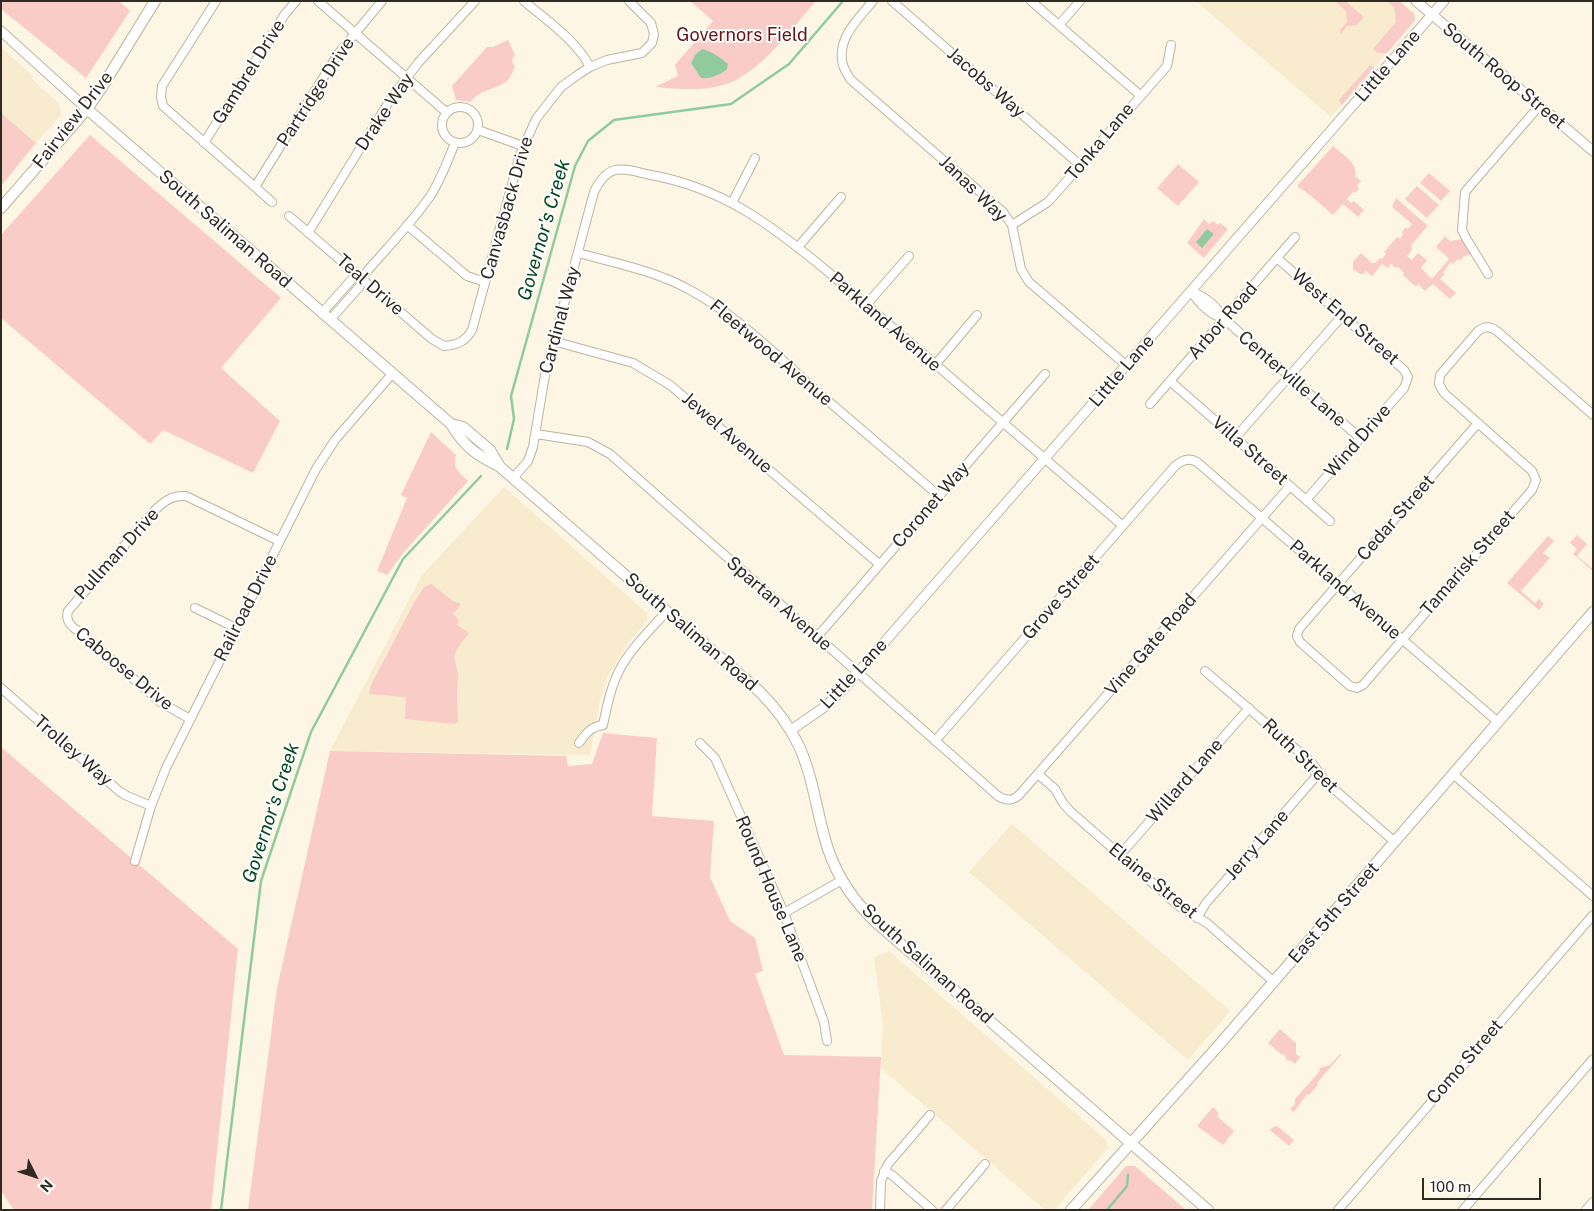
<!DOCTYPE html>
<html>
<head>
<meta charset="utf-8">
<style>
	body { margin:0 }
	#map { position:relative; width:1594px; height:1211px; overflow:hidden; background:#fdf6e4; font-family:"Public Sans",sans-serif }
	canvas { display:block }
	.frame { position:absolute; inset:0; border:2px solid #2e2b22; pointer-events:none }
	.north { position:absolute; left:10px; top:1151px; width:50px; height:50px; -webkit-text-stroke:4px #fff; paint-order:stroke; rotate:131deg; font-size:14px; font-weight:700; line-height:20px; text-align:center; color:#2e2b22 }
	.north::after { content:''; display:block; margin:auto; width:18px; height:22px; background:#2e2b22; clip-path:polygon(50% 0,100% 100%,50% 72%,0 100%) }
	.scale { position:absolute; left:1422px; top:1178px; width:119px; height:22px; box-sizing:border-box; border:2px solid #2e2b22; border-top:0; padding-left:6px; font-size:15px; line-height:18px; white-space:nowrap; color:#2e2b22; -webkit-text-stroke:4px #fff; paint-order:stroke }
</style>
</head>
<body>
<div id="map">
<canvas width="1594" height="1211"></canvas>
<div class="frame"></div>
<div class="north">N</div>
<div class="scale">100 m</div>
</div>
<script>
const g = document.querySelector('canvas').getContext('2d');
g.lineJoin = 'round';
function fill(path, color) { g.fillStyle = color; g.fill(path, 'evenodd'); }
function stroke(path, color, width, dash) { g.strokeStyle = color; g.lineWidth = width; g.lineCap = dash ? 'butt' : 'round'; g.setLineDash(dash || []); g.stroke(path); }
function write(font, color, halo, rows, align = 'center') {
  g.font = font + ' "Public Sans",sans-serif'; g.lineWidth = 4; g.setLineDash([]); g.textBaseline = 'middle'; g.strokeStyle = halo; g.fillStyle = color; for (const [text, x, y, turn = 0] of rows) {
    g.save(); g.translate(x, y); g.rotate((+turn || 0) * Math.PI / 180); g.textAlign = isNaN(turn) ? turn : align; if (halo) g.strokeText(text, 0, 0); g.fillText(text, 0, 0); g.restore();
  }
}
const built = new Path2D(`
	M 1196,1 L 1400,1 L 1415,14 L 1416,20 L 1331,117 Z
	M 2,48 L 34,77 L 32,79 L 60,105 L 61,115 L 36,143 L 1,113 Z
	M 504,487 L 647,613 L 647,621 L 628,643 L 608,676 L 600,700 L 590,755 L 330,751 L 422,575 Z
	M 1012,824 L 1230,1011 L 1188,1060 L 969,872 Z
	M 889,951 L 1106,1140 L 1108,1148 L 1054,1210 L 1045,1210 L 880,1067 L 883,1026 L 874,957 Z`);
const green = new Path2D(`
	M 1,1 L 119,1 L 130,11 L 86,78 L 1,9 Z
	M 690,1 L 816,1 C 791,29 757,78 720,86 C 699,91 677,89 655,87 L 678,76 L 675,65 L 713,21 Z
	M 1335,1 L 1345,1 L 1364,17 L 1357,25 L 1347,26 L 1341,34 L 1340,30 L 1347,22 L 1346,11 Z
	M 1387,1 L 1399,1 L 1414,14 L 1415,20 L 1387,53 L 1378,53 L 1373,49 L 1396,22 L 1394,7 Z
	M 508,40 L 515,55 L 512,59 L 513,64 L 515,66 C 513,71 511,77 507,81 C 496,90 479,89 471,102 L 456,100 L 452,86 L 487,47 L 493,47 Z
	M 1370,65 L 1374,68 L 1342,105 L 1339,100 Z
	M 1,113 L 36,143 L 1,186 Z
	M 90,135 L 281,298 L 221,368 L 280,421 L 253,473 L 163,430 L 150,444 L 1,318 L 1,235 Z
	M 1333,146 C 1341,153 1359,164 1355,176 L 1361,181 L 1357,186 L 1359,189 L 1355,193 L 1353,192 L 1347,199 L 1351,203 L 1354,201 L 1364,210 L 1358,217 L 1343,204 L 1333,215 L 1310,195 L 1297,186 Z
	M 1178,164 L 1199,182 L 1178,206 L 1157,188 Z
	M 1429,173 L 1450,191 L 1441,201 L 1420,183 Z
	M 1417,186 L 1439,205 L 1427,218 L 1405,199 Z
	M 1396,198 L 1427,225 L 1427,227 L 1411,245 L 1412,250 L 1407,256 L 1412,260 L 1418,253 L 1427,260 L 1421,268 L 1432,279 L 1449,259 L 1436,247 L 1445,236 L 1450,241 L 1462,239 L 1472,254 L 1464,256 L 1460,261 L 1458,259 L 1453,264 L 1451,262 L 1443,272 L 1445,274 L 1440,279 L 1456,293 L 1450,299 L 1433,284 L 1425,291 L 1418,284 L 1416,287 L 1403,275 L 1404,273 L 1398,267 L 1396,268 L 1391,264 L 1388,268 L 1382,264 L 1372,276 L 1366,271 L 1363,274 L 1360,274 L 1353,269 L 1353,262 L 1361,253 L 1372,263 L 1375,263 L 1380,258 L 1382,259 L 1386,254 L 1384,252 L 1397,237 L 1400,239 L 1403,234 L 1402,232 L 1406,227 L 1408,229 L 1412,224 L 1392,207 Z
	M 1204,219 L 1209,224 L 1213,221 L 1218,225 L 1220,223 L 1228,229 L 1204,258 L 1187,243 Z
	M 431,432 L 456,455 C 453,469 458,471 468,481 L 404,552 L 387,575 L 377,571 L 407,498 L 401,495 Z
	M 1577,535 L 1587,544 L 1577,556 L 1593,569 L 1593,571 L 1573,554 L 1577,549 L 1570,543 Z
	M 1548,536 L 1554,541 L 1543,553 L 1550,558 L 1521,591 L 1535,603 L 1539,599 L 1544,604 L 1539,610 L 1507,583 Z
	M 431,584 L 453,601 L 461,604 L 453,614 L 459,620 L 457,625 L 469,633 L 457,649 L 454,657 L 458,673 L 457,696 L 458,721 L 456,724 L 405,719 L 406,697 L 369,694 L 371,685 L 415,601 L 424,587 Z
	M 603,733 L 657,738 L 652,816 L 714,821 L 710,877 L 730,921 L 755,938 L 763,971 L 755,974 L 784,1055 L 881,1057 L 872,1210 L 248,1210 L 277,988 L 330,751 L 566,756 L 568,766 L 592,764 Z
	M 1,747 L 238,949 L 211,1210 L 14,1210 L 1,1191 Z
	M 1280,1029 L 1296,1043 L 1296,1054 L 1300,1057 L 1295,1064 L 1290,1060 L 1288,1061 L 1285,1058 L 1286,1056 L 1283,1054 L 1282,1055 L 1268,1043 Z
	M 1340,1054 L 1341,1055 L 1317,1083 L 1318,1085 L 1309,1095 L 1307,1094 L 1294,1112 L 1290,1109 L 1295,1104 L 1295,1099 L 1320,1071 L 1319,1068 L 1330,1065 Z
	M 1213,1107 L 1219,1113 L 1217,1116 L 1234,1131 L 1223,1145 L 1197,1126 Z
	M 1277,1126 L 1294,1140 L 1289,1146 L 1270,1130 L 1273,1127 Z
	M 1126,1166 L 1135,1166 L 1186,1210 L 1088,1210 Z`);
const water = new Path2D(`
	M 702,49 C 711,51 720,57 728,64 L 727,69 C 720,75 710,79 701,78 L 691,63 L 695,55 Z
	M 1207,229 L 1214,234 L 1202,248 L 1196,242 Z`);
const stream = new Path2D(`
	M 507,449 L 514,419 L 511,396 L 575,166 L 588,141 L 614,120 L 731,104 L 789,64 L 843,1
	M 221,1210 L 261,881 L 311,732 L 403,559 L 481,476
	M 1107,1210 L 1127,1186 L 1128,1175`);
const minor = new Path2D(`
	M 216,1 L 162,86 L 161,97 L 163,106 L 272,202
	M 318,1 L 446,112
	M 524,1 C 547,21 576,40 590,67
	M 873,1 C 858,19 836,39 843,65 C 844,69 848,75 850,79 L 1003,212 L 1012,225 L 1021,269 L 1029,282 L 1126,365
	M 892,1 L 1080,165
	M 1031,1 L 1140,95
	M 1059,25 L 1080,1
	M442 125a18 18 0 1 1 36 0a18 18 0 1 1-36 0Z
	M 478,130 L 523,146
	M 204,143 L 285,14 L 296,1
	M 255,187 L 338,54 L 382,1
	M 732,203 L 755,158
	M 289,216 L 432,339 L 444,346 C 457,345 465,342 472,330 L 520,155 L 536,119 L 561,87 L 579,74 L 590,67 L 607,60 L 642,53 L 652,43 L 654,34 L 651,23 L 629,1
	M 407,225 L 467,276 L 485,282
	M 1012,225 L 1048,202 L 1064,184 L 1167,66 L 1171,45
	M 308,233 L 390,100 L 418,63 L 475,1
	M 798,247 L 841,197
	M 578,253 C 615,263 656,271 690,290 C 738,316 777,356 818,392 C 858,427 899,461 939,496
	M 1277,258 L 1404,370 L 1408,377 L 1404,388 L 1306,500
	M 1488,274 L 1466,238 L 1462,230 L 1465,192 L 1540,105
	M 1191,291 C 1199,304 1209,314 1224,319 L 1360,438
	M 1191,291 C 1205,297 1217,305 1224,319
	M 866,305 L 909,256
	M 322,313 L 353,278 L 362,277
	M 330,320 L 360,286 L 362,277 C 385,250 411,224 431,195 C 441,179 448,160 455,143
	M 553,341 L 633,363 L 670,385 L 879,564
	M 935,365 L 977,315
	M 1170,381 L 1330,521
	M 1150,404 L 1295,237
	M 1478,423 L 1299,629 L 1297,636 L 1300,642 L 1350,686 L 1357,688 L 1363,685 L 1532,490 L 1536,480 L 1532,471 L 1444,393 L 1439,384 L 1440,375 L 1478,331 C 1485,326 1490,326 1497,331 L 1593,415
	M 536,434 L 588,442 L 610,454 L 998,796 C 1006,801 1014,801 1020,794 L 1290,486
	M 1235,438 L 1342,316
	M 513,478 L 528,461 L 533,447 L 545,375 L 594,192 C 609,161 623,169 651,175 C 723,188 771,225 826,270 L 1123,526
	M 195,608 L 236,628
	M 817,637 L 1045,374
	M 1205,671 L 1311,762 L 1328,784 L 1395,842
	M 1,688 L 119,791 L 127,796 L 151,806
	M 190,719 L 160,702 L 80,632 C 71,627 65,621 68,611 L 156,509 C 166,500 173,495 186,496 L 279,541
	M 935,741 L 1175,466 C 1182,460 1189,457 1197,462 L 1498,722
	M 579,743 C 586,733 591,727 603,725 C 607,706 611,686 620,669 C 632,647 651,629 667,611
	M 700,743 L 715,758 L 784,913 L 824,1022 L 827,1041
	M 1038,774 L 1055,789 L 1063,803 L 1071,812 L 1180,907 L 1207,923 L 1274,982
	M 1453,774 L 1593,896
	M 1120,855 L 1249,708
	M 135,861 L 151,806 L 166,768 L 316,469 L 335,440 L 392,374
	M 784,913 L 842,880
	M 1197,918 L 1206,903 L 1319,773
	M 884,1171 L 892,1175 L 932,1210
	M 880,1210 L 881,1181 L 888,1164 L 930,1115
	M 946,1210 L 985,1164
	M 1338,1210 L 1593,915
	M 1463,1210 L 1593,1059
	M 1586,1210 L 1593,1202`);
const tertiary = new Path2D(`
	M 1416,1 L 1593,151
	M 1,31 L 87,109
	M 791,730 L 826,706 L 847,685 L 1444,1`);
const secondary = new Path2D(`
	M 87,109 L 451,424 C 464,446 476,455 499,466 L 759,691 C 775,707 789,725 799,746 C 814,779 817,816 828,849 C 838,879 856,904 879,925 L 1208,1210
	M 1,208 L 87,109 L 102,87 L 155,1
	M 451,424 L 463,427 L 490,450 L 499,465
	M 1071,1210 L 1219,1045 L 1593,612`);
const parkNames = [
	["Governors Field",742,35]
];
const streetNames = [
	["Little Lane",1388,66,-49],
	["Gambrel Drive",249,72,-58],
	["South Roop Street",1504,76,40],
	["Jacobs Way",986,83,41],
	["Partridge Drive",316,92,-57],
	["Drake Way",385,112,-56],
	["Fairview Drive",73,120,-52],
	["Tonka Lane",1100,142,-50],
	["Janas Way",973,189,44],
	["Canvasback Drive",507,208,-74],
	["South Saliman Road",225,229,41],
	["Teal Drive",370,285,41],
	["West End Street",1345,317,41],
	["Cardinal Way",560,320,-75],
	["Arbor Road",1223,321,-49],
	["Parkland Avenue",885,322,41],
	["Fleetwood Avenue",771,353,40],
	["Little Lane",1122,371,-49],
	["Centerville Lane",1292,379,41],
	["Jewel Avenue",727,433,41],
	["Wind Drive",1358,441,-49],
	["Villa Street",1250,451,41],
	["Coronet Way",931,505,-49],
	["Cedar Street",1396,518,-49],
	["Pullman Drive",117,554,-48],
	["Tamarisk Street",1468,563,-49],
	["Parkland Avenue",1345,590,41],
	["Grove Street",1061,597,-49],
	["Spartan Avenue",779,604,41],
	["Railroad Drive",246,608,-63],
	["South Saliman Road",691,632,41],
	["Vine Gate Road",1151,645,-49],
	["Caboose Drive",124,669,39],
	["Little Lane",854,674,-47],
	["Trolley Way",73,751,41],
	["Ruth Street",1300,756,44],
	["Willard Lane",1185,781,-49],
	["Jerry Lane",1257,845,-49],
	["Elaine Street",1153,881,39],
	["Round House Lane",771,889,67],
	["East 5th Street",1334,913,-49],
	["South Saliman Road",927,964,42],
	["Como Street",1465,1062,-49]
];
const waterNames = [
	["Governor's Creek",544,230,-74],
	["Governor's Creek",271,813,-72]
];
fill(built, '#f8ebce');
fill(green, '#f9ccc7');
fill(water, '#91ca9d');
stroke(stream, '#91ca9d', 2.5);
stroke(minor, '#bdb49f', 10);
stroke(tertiary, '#bdb49f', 11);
stroke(secondary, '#bdb49f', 12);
stroke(minor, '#fff', 8);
stroke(tertiary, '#fff', 9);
stroke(secondary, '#fff', 10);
write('18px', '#661314', '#fff', parkNames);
write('18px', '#2e2b22', '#fff', streetNames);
write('italic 19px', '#03471e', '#fff', waterNames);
</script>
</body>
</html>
